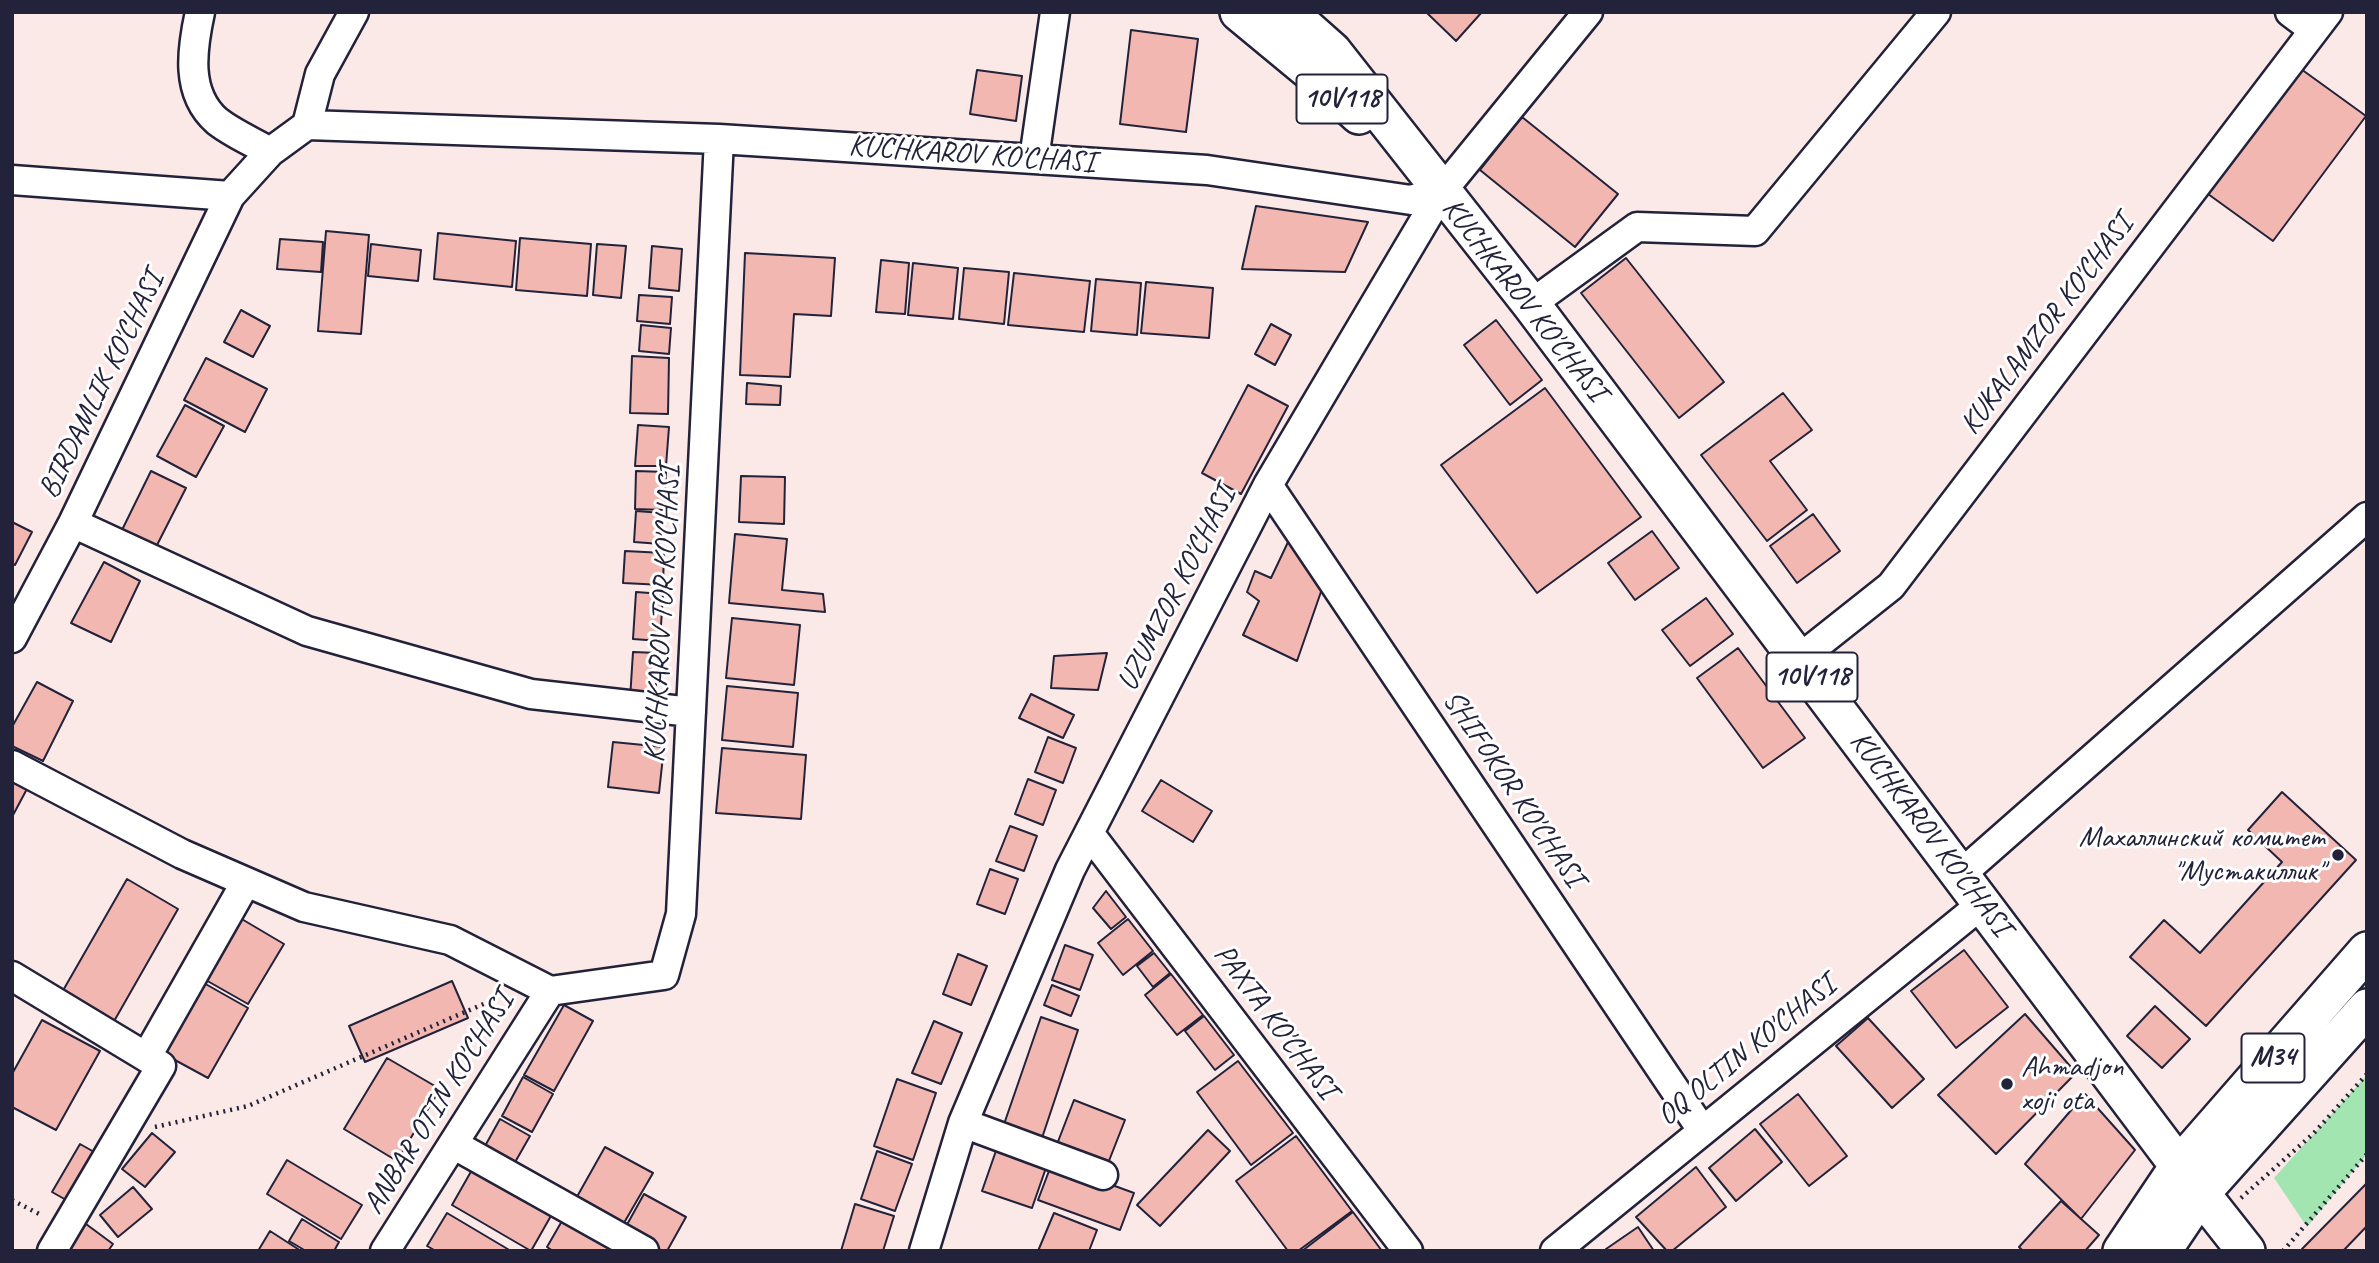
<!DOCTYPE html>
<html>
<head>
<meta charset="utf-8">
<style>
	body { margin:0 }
	#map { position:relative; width:2379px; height:1263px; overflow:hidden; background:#fbe9e7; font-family:Caveat,sans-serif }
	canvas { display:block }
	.frame { position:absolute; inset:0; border:14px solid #22223b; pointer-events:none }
</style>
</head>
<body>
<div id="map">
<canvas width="2379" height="1263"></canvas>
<div class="frame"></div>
</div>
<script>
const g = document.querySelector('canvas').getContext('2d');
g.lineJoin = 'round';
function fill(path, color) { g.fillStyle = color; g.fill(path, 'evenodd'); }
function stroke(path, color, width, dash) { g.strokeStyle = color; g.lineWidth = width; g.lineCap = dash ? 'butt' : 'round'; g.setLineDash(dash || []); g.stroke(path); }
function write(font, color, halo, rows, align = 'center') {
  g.font = font + ' Caveat,sans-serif'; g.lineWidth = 6; g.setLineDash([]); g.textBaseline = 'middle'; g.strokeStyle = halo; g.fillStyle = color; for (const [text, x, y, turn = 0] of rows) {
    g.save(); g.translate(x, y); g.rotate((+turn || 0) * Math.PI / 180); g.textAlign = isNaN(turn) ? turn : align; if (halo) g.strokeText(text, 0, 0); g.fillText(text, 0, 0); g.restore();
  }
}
const built = new Path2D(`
	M 2367,1179 L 2367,1251 L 2306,1251 Z`);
const green = new Path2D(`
	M 2367,1075 L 2367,1154 L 2307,1227 L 2274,1178 Z`);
const building = new Path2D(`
	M 1426,12 L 1482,12 L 1456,41 Z
	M 1131,30 L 1198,39 L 1186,132 L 1120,124 Z
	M 2301,69 L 2366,116 L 2273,241 L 2208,194 Z
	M 977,70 L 1022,76 L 1016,121 L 970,114 Z
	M 1522,117 L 1618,194 L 1575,247 L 1480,170 Z
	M 1256,206 L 1368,222 L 1345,272 L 1242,269 Z
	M 326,231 L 369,235 L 361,334 L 318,331 Z
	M 438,233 L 516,241 L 512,287 L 434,279 Z
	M 520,238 L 591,244 L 587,296 L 516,290 Z
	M 280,239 L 323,242 L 321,272 L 277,269 Z
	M 371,244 L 421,250 L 418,281 L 368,276 Z
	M 597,244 L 626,246 L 621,298 L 593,295 Z
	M 652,246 L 682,249 L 679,291 L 649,288 Z
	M 745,253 L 835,258 L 831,316 L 794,314 L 790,377 L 740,375 Z
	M 1626,258 L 1724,382 L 1679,418 L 1581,293 Z
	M 881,260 L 909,263 L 905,314 L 876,312 Z
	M 913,263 L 958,268 L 953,319 L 908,315 Z
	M 964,268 L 1009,272 L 1004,324 L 959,319 Z
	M 1014,273 L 1090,281 L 1084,332 L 1008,325 Z
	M 1096,279 L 1141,283 L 1137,335 L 1091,331 Z
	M 1146,282 L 1213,288 L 1209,338 L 1141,333 Z
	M 639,295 L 672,297 L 670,324 L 637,321 Z
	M 241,310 L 270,326 L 253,357 L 224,342 Z
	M 1496,320 L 1542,380 L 1510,405 L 1464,345 Z
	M 1271,324 L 1291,335 L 1275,365 L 1255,354 Z
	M 641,325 L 671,328 L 669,354 L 639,351 Z
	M 632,356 L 669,358 L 668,414 L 630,413 Z
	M 206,358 L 267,389 L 245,432 L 184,400 Z
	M 747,383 L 781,386 L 780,405 L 746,404 Z
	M 1248,385 L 1288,406 L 1241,494 L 1202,473 Z
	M 1545,388 L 1641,517 L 1537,593 L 1441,465 Z
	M 1783,393 L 1812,430 L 1770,461 L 1807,510 L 1767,541 L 1701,455 Z
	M 185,405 L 224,426 L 196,477 L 157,456 Z
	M 638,425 L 669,427 L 666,466 L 635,466 Z
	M 151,471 L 186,488 L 155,549 L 121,532 Z
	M 636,471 L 666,472 L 664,510 L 635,509 Z
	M 741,476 L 785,477 L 784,524 L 739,522 Z
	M 636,511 L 663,513 L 661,544 L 634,542 Z
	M 1813,514 L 1840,551 L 1797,583 L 1770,546 Z
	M 12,522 L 32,532 L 15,565 L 12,563 Z
	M 1652,531 L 1679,568 L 1635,600 L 1608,563 Z
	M 735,534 L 787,539 L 782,590 L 823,594 L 825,612 L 729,603 Z
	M 1289,540 L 1323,586 L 1297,661 L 1243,635 L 1259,601 L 1247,592 L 1255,571 L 1271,578 Z
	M 625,551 L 664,553 L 663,585 L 623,583 Z
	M 104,562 L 140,581 L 111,642 L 71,623 Z
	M 636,592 L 663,594 L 660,641 L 633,639 Z
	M 1706,598 L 1733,634 L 1690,666 L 1662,630 Z
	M 732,618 L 800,625 L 794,685 L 726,678 Z
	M 1738,648 L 1805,738 L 1763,768 L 1697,678 Z
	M 633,652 L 658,653 L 655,700 L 630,699 Z
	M 1107,653 L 1098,690 L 1051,688 L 1054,656 Z
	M 37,682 L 73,701 L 43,761 L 12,746 L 12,727 Z
	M 727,686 L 798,693 L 793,747 L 722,740 Z
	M 1031,694 L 1074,715 L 1063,738 L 1019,718 Z
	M 1048,737 L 1076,748 L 1063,783 L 1035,772 Z
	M 613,742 L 664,747 L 659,793 L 608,787 Z
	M 722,748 L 806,755 L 801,819 L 716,813 Z
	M 12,779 L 28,787 L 12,817 Z
	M 1028,779 L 1056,790 L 1043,825 L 1015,814 Z
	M 1161,780 L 1212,811 L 1193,842 L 1142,811 Z
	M 2282,792 L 2356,860 L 2206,1026 L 2130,957 L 2164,920 L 2200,953 L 2282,862 L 2248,830 Z
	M 1010,826 L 1037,836 L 1024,871 L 996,861 Z
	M 990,869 L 1018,879 L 1005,914 L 977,904 Z
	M 127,879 L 178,909 L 113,1023 L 61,994 Z
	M 1106,891 L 1126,917 L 1111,929 L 1093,908 Z
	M 240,918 L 284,944 L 248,1004 L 204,979 Z
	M 1128,919 L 1153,951 L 1123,975 L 1098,943 Z
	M 1065,945 L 1093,955 L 1080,990 L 1052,980 Z
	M 1964,950 L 2008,1007 L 1956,1048 L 1911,991 Z
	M 1154,953 L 1170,973 L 1153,987 L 1137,966 Z
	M 958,954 L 987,966 L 971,1005 L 943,994 Z
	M 1171,974 L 1203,1015 L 1177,1035 L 1145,995 Z
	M 452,981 L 468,1018 L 365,1062 L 349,1026 Z
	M 202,982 L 248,1008 L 208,1078 L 162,1053 Z
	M 1052,985 L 1079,996 L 1071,1016 L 1044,1005 Z
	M 564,1005 L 593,1021 L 554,1091 L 524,1075 Z
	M 2155,1006 L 2190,1039 L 2162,1068 L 2127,1036 Z
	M 2025,1014 L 2076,1073 L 1996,1154 L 1938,1095 Z
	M 1204,1016 L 1234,1055 L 1215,1070 L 1185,1031 Z
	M 1041,1017 L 1078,1030 L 1040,1144 L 1002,1130 Z
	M 1868,1018 L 1924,1079 L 1892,1108 L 1836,1046 Z
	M 42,1020 L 100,1051 L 56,1130 L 12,1107 L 12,1074 Z
	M 934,1021 L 962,1033 L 941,1084 L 912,1073 Z
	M 387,1058 L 440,1089 L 397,1161 L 344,1129 Z
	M 1238,1061 L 1293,1133 L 1251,1165 L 1197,1092 Z
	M 523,1077 L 553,1094 L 532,1132 L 502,1116 Z
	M 897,1079 L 936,1093 L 913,1160 L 874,1146 Z
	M 1798,1094 L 1847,1156 L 1809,1186 L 1760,1124 Z
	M 2085,1094 L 2135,1150 L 2081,1219 L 2025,1164 Z
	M 1074,1100 L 1125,1120 L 1105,1171 L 1054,1152 Z
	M 500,1119 L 530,1136 L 510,1171 L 480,1155 Z
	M 1755,1129 L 1782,1162 L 1736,1201 L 1709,1168 Z
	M 1208,1130 L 1230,1151 L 1160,1226 L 1137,1205 Z
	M 152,1133 L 175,1152 L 145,1187 L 122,1169 Z
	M 1296,1136 L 1352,1211 L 1298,1251 L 1288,1251 L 1236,1181 Z
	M 80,1144 L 103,1157 L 75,1205 L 52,1192 Z
	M 998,1145 L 1048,1162 L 1032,1208 L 982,1191 Z
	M 605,1147 L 653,1173 L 621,1228 L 574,1202 Z
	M 877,1151 L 912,1164 L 895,1211 L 861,1199 Z
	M 287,1160 L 362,1205 L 341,1239 L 267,1194 Z
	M 477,1161 L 556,1207 L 531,1251 L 452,1205 Z
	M 1052,1163 L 1134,1193 L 1120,1230 L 1038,1200 Z
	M 1696,1167 L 1726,1207 L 1672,1251 L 1667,1251 L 1636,1217 Z
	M 2367,1183 L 2367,1226 L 2343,1251 L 2303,1251 L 2302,1249 Z
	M 133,1187 L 152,1209 L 118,1237 L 100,1215 Z
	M 644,1194 L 686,1217 L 667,1251 L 662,1251 L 624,1230 Z
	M 2061,1201 L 2099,1235 L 2085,1251 L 2023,1251 L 2019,1247 Z
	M 855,1204 L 894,1216 L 883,1251 L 841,1251 Z
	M 1353,1212 L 1382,1251 L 1302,1251 Z
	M 447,1213 L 511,1251 L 436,1251 L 427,1246 Z
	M 1054,1213 L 1097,1230 L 1089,1251 L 1038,1251 Z
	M 566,1214 L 614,1241 L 609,1251 L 553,1251 L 547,1247 Z
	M 302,1219 L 339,1242 L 334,1251 L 306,1251 L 289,1241 Z
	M 86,1224 L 113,1244 L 108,1251 L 67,1251 Z
	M 1638,1227 L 1654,1251 L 1607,1251 L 1606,1249 Z
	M 270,1231 L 301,1251 L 258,1251 Z`);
const path = new Path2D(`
	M 155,1127 L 248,1106 L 502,996
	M 2241,1198 L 2314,1133 L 2367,1074
	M 12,1200 L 43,1216
	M 2283,1251 L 2367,1154`);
const minor = new Path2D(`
	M 2290,12 L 2314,30
	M 307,125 L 320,74 L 354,12
	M 270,152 L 307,125 L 719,139 L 1207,170 L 1411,200 L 1442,191
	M 1034,159 L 1055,12
	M 12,180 L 230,196
	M 1531,304 L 1637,227 L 1755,231 L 1936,12
	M 1268,485 L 1702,1130
	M 73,523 L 307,631 L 531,694 L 691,712
	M 12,638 L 73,523 L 230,196 L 270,152 C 253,142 232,133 217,121 C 185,93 192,49 200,12
	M 1799,659 L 1891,586 L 2328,12
	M 12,765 L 182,854 L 304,907 L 450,940 L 550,991
	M 1089,833 L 1408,1251
	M 1960,875 L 2367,517
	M 12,976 L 161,1066 L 52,1251
	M 550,991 L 664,975 L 681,914 L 719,139
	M 147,1056 L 246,882
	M 963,1123 L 1103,1175
	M 453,1144 L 644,1251
	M 385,1251 L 550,991
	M 924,1251 L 963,1123 L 1070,870 L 1268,485 L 1442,191 L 1588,12
	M 1555,1251 L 1982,904`);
const major = new Path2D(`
	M 1239,12 L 1320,79 L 1359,115
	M 1288,12 L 1332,51 L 1531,304 L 2179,1166 L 2246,1251
	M 2122,1251 L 2179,1166 L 2367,951
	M 2162,1251 L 2201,1193 L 2367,1008`);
const markers = [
	[2338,855,7,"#22223b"],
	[2007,1084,7,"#22223b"]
];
const shields = [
	[1342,99,91],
	[1812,677,91],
	[2273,1058,63]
];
const shieldNames = [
	["10V118",1342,99],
	["10V118",1812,677],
	["M34",2273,1058]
];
const streetNames = [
	["KUCHKAROV KO'CHASI",972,155,4],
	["KUCHKAROV KO'CHASI",1524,300,52],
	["KUKALAMZOR KO'CHASI",2047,325,-53],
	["BIRDAMLIK KO'CHASI",102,385,-64],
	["UZUMZOR KO'CHASI",1177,589,-63],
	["KUCHKAROV TOR KO'CHASI",663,614,-87],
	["SHIFOKOR KO'CHASI",1513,789,56],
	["KUCHKAROV KO'CHASI",1930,834,53],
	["PAXTA KO'CHASI",1275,1022,53],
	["OQ OLTIN KO'CHASI",1747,1051,-39],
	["ANBAR OTIN KO'CHASI",439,1103,-58]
];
const poiNames = [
	["Махаллинский комитет",2324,838],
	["\"Мустакиллик\"",2324,872],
	["Ahmadjon",2021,1067,"left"],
	["xoji ota",2021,1101,"left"]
];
fill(built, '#f8dad6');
fill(green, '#a2e5b0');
fill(building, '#f2b7b0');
stroke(building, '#22223b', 2);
stroke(minor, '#22223b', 33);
stroke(major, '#22223b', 42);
stroke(path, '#22223b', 4.5, [2, 5]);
stroke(minor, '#fff', 28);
stroke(major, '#fff', 37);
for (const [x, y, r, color] of markers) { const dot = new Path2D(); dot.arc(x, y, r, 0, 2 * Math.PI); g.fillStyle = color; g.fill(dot); stroke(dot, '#fff', 2.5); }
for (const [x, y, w] of shields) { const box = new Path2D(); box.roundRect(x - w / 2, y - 24.5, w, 49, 5); g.fillStyle = '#fff'; g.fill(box); stroke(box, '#22223b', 2); }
write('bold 28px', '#22223b', null, shieldNames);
write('30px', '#22223b', '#fff', streetNames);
write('30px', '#22223b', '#fff', poiNames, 'right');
</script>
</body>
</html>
